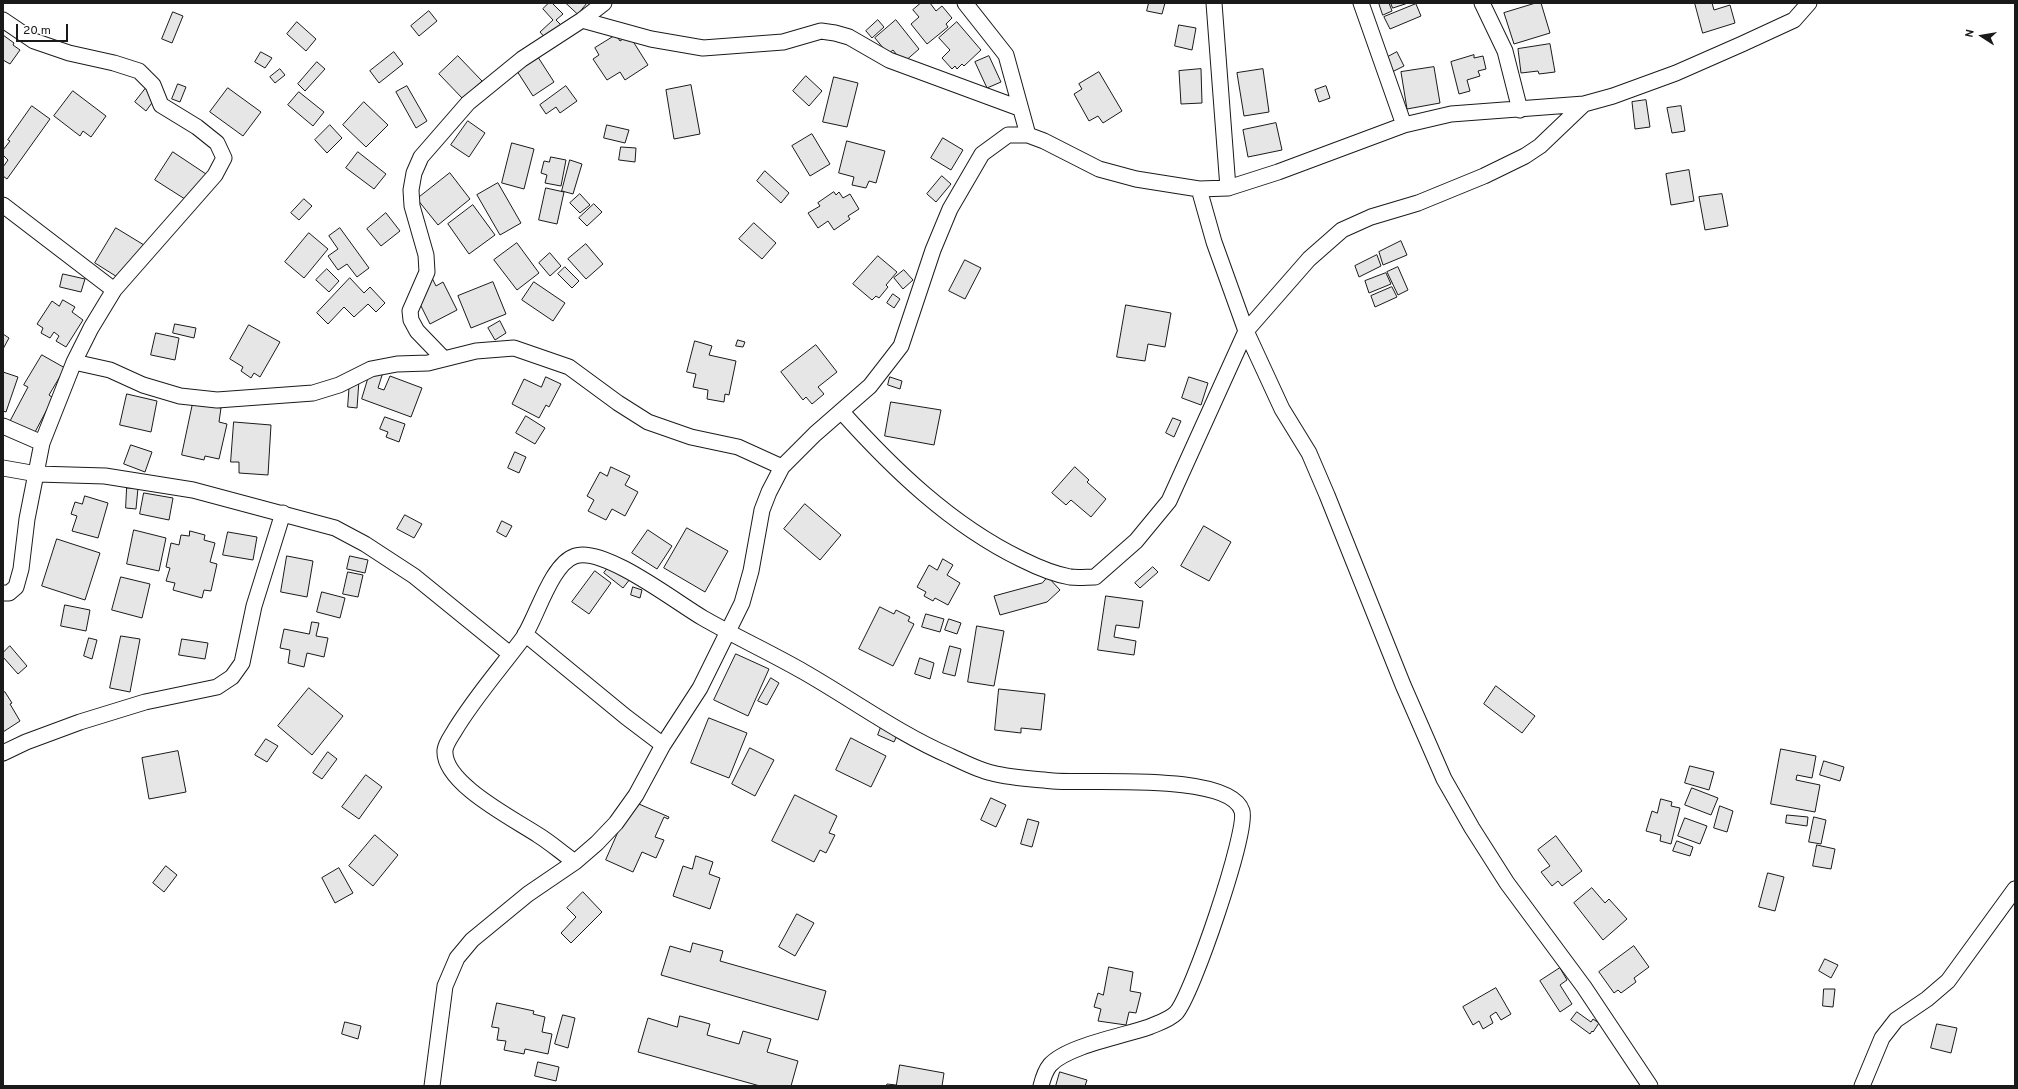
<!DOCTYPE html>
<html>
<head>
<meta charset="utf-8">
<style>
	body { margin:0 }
	#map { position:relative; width:2018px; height:1089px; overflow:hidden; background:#fff; font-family:Overpass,sans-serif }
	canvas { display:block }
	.frame { position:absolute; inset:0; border:4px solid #1a1a1a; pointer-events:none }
	.north { position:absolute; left:1962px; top:16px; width:40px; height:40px; -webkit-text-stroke:3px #fff; paint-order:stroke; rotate:282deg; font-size:11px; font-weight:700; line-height:16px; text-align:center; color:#1a1a1a }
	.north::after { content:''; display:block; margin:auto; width:14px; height:18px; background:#1a1a1a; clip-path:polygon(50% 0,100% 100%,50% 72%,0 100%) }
	.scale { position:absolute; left:16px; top:24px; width:52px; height:18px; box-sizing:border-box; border:2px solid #1a1a1a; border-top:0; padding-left:5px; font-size:12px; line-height:14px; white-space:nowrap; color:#1a1a1a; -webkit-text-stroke:3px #fff; paint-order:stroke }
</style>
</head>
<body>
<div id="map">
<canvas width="2018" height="1089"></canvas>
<div class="frame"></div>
<div class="north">N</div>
<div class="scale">20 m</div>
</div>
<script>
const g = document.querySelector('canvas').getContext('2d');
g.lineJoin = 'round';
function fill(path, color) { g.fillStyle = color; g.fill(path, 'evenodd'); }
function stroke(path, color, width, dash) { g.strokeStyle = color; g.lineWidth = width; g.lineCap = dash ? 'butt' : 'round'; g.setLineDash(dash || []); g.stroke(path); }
const building = new Path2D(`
	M 549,3 L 552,3 L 563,14 L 556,20 L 562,26 L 547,40 L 540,32 L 553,20 L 543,9 Z
	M 566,3 L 587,3 L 578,14 Z
	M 921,3 L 930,3 L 936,11 L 942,6 L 952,18 L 946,24 L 948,27 L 927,44 L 911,24 L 919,17 L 913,10 Z
	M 1149,3 L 1165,3 L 1162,14 L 1147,11 Z
	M 1379,3 L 1389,3 L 1392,11 L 1383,15 Z
	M 1391,3 L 1408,3 L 1393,8 Z
	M 1536,3 L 1541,3 L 1550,33 L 1514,44 L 1504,13 Z
	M 1695,3 L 1712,3 L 1714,10 L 1730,5 L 1735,23 L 1703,33 Z
	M 1416,4 L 1421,16 L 1390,29 L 1384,17 Z
	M 429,11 L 437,21 L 419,36 L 411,26 Z
	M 173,12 L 183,16 L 172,43 L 162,39 Z
	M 878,20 L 884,27 L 872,38 L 866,31 Z
	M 896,20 L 919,49 L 903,63 L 893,50 L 888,54 L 875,38 Z
	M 297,22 L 316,39 L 306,51 L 287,34 Z
	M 957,22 L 981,50 L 964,66 L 962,64 L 957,69 L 955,66 L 952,69 L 942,58 L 950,50 L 939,38 Z
	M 1179,25 L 1196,28 L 1192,50 L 1175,46 Z
	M 3,35 L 14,43 L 13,45 L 20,50 L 10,64 L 3,60 Z
	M 616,35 L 620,41 L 629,35 L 648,65 L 625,80 L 620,72 L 607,80 L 593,59 L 599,55 L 595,48 Z
	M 1550,44 L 1555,72 L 1539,74 L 1538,71 L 1521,73 L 1518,49 Z
	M 261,52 L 272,58 L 265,68 L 255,62 Z
	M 394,52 L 403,64 L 379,83 L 370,71 Z
	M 1397,52 L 1404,66 L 1392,72 L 1386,58 Z
	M 536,54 L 554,82 L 533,96 L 515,68 Z
	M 1474,55 L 1474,58 L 1483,56 L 1486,69 L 1478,71 L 1480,76 L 1467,80 L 1470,91 L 1459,94 L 1451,62 Z
	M 458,56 L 482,81 L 463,99 L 439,74 Z
	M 989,56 L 1001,82 L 987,88 L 975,62 Z
	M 317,62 L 325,69 L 305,91 L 298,84 Z
	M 1434,67 L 1440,103 L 1407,109 L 1401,72 Z
	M 280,69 L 285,75 L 275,83 L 270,77 Z
	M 1201,69 L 1202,103 L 1181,104 L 1179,71 Z
	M 1263,69 L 1269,112 L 1244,116 L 1237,73 Z
	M 1099,72 L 1122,111 L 1103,123 L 1098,116 L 1089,121 L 1074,94 L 1082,89 L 1079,84 Z
	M 806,76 L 822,91 L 809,106 L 793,91 Z
	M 834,77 L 858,83 L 847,127 L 823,122 Z
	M 178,84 L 186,87 L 180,102 L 172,99 Z
	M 691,85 L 700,134 L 674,139 L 666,90 Z
	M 407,86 L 427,121 L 416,128 L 396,92 Z
	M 566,86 L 577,101 L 560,113 L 556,107 L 546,114 L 540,105 Z
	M 1326,86 L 1330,98 L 1319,102 L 1315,90 Z
	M 146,88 L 157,96 L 146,111 L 135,102 Z
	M 228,88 L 261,112 L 243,136 L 210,112 Z
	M 73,91 L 106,116 L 91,137 L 83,131 L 80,136 L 54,116 Z
	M 299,92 L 324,112 L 313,126 L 288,105 Z
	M 1646,100 L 1650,127 L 1635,129 L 1632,102 Z
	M 364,102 L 388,125 L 366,147 L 343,125 Z
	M 32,106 L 50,119 L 7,179 L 3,176 L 3,167 L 8,160 L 3,155 L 3,150 L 10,141 L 8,140 Z
	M 1681,106 L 1685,131 L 1672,133 L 1667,108 Z
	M 468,121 L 485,133 L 469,157 L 451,145 Z
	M 1276,123 L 1282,150 L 1248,157 L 1243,130 Z
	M 330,125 L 342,138 L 327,153 L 315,140 Z
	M 607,125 L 629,130 L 625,143 L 604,138 Z
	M 812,134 L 830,164 L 810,176 L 792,146 Z
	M 943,138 L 963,150 L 951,170 L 931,158 Z
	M 847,141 L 885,151 L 876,183 L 869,181 L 866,188 L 852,185 L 854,177 L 839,173 Z
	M 512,143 L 534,149 L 524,189 L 502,183 Z
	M 621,147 L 636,148 L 635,162 L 619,160 Z
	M 173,152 L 206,174 L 188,201 L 155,180 Z
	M 358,152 L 386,174 L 374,189 L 346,168 Z
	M 551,157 L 566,160 L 561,186 L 545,183 L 547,175 L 541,173 L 544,161 L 549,162 Z
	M 570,160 L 582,164 L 573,194 L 562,191 Z
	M 1689,170 L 1694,201 L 1671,205 L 1666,174 Z
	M 765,171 L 789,193 L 781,203 L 757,181 Z
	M 450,173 L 470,199 L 438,225 L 417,199 Z
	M 942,176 L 951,184 L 936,202 L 927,194 Z
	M 498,183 L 521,223 L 500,235 L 477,195 Z
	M 546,188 L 564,192 L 557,224 L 539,220 Z
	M 834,192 L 836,195 L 839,192 L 843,198 L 850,194 L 859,209 L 848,216 L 850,219 L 834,230 L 828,221 L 818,228 L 808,213 L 820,206 L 818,203 Z
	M 580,194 L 590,205 L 580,213 L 570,203 Z
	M 1722,194 L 1728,226 L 1705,230 L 1699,197 Z
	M 304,199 L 312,206 L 299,220 L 291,213 Z
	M 594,204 L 602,212 L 587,226 L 579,218 Z
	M 473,205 L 495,235 L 469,254 L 448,224 Z
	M 386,213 L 400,231 L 381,246 L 367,229 Z
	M 754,223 L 776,243 L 762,259 L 739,239 Z
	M 116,228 L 144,245 L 122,280 L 95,263 Z
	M 340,228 L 369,268 L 357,277 L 347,264 L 338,270 L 328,256 L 338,249 L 329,236 Z
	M 309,233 L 328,249 L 304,278 L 285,262 Z
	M 1401,241 L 1407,255 L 1383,265 L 1379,252 Z
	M 517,243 L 539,273 L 517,290 L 494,260 Z
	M 586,244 L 603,264 L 586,279 L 568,259 Z
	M 550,253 L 561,266 L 550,276 L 539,263 Z
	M 1377,255 L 1381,266 L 1359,277 L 1355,266 Z
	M 878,256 L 897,272 L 886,285 L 888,287 L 879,298 L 876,296 L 872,300 L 853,284 Z
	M 965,260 L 981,268 L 965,299 L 949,291 Z
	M 565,267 L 579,281 L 572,288 L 558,274 Z
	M 1398,267 L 1408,290 L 1398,295 L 1387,272 Z
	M 327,269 L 339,281 L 329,292 L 316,280 Z
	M 904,270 L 913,280 L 903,289 L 894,278 Z
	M 1386,273 L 1391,284 L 1369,293 L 1365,281 Z
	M 63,274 L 85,279 L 81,292 L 60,287 Z
	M 350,278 L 364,293 L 370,287 L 385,303 L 376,312 L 368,304 L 354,317 L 344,307 L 328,324 L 317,313 Z
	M 432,278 L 436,286 L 443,282 L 457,310 L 430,324 L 416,296 Z
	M 493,282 L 506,314 L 471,328 L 458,296 Z
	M 534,282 L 565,303 L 553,321 L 522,300 Z
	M 1392,287 L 1397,297 L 1375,307 L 1371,296 Z
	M 893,294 L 900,299 L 894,308 L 887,303 Z
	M 63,300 L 75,307 L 72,312 L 83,320 L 66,347 L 56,341 L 59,336 L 54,332 L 50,338 L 41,333 L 43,328 L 37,324 L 52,301 L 59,306 Z
	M 1126,305 L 1171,313 L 1165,347 L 1148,344 L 1145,361 L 1117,357 Z
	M 500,321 L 506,333 L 495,340 L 488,328 Z
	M 175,324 L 196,328 L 194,338 L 173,333 Z
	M 249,325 L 280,342 L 260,377 L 254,373 L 251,378 L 241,371 L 243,367 L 230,359 Z
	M 156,333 L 179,338 L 175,360 L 151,355 Z
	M 3,334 L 9,338 L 3,349 Z
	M 738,340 L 745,342 L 743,347 L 736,346 Z
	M 695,341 L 712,346 L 709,355 L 736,361 L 729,395 L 725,394 L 724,402 L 707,399 L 708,390 L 693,387 L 696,374 L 687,372 Z
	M 816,345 L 837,372 L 818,387 L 824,394 L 812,404 L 806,397 L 803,400 L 781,372 Z
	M 42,355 L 65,368 L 49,395 L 53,398 L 34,434 L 10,421 L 28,387 L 24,385 Z
	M 372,366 L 384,369 L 378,388 L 384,390 L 390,376 L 422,388 L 411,417 L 362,399 Z
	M 3,372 L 18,377 L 6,412 L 3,411 Z
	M 546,377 L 561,384 L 549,407 L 546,405 L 539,418 L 512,404 L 524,379 L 541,387 Z
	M 890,377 L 902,381 L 900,389 L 888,385 Z
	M 1189,377 L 1208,383 L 1201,405 L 1182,398 Z
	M 350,380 L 359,380 L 357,408 L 348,407 Z
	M 127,394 L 157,401 L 151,432 L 120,425 Z
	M 891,402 L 941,410 L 934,445 L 885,436 Z
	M 193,403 L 221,408 L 219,422 L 227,424 L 219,459 L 205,456 L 204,460 L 182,455 Z
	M 526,416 L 545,428 L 535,444 L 516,433 Z
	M 385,417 L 405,424 L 399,442 L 386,437 L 388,432 L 380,429 Z
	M 1173,418 L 1181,421 L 1174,437 L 1166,433 Z
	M 234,422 L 271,425 L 268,475 L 239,473 L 239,462 L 231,462 Z
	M 131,445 L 152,452 L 145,472 L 124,464 Z
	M 515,452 L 526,457 L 519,473 L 508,468 Z
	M 611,467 L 630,476 L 625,485 L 638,492 L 625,516 L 612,509 L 606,520 L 588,511 L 594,500 L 587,496 L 600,472 L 607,476 Z
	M 1075,467 L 1089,480 L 1087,482 L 1106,499 L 1091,517 L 1071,500 L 1066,505 L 1052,493 Z
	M 127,488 L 138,488 L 136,509 L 126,508 Z
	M 144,493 L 173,498 L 169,520 L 140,514 Z
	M 85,496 L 108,503 L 98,538 L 72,531 L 77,516 L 71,514 L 75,502 L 82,504 Z
	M 805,504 L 841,535 L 820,560 L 784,529 Z
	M 405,515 L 422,524 L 414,538 L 397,529 Z
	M 502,521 L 512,526 L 506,537 L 497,532 Z
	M 1204,526 L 1231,542 L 1209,581 L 1181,566 Z
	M 687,528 L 728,551 L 705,592 L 664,568 Z
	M 134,530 L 166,538 L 159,571 L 127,564 Z
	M 648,530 L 672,546 L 657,569 L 632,553 Z
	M 190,531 L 205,535 L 204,540 L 215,543 L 210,562 L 217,564 L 211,591 L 204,590 L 202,598 L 173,590 L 175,583 L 166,581 L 170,568 L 166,567 L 171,543 L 179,545 L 181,535 L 189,536 Z
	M 228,532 L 257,537 L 253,560 L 223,555 Z
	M 57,539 L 100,553 L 85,600 L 42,586 Z
	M 287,556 L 313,561 L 307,597 L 281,592 Z
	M 350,556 L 368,560 L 365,573 L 347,569 Z
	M 943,559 L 953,565 L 947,575 L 960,583 L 948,605 L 935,598 L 933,601 L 924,596 L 926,592 L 917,587 L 929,565 L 937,570 Z
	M 610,565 L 630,579 L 623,588 L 604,573 Z
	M 1153,567 L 1158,572 L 1140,588 L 1135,583 Z
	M 595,571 L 611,583 L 589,614 L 572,602 Z
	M 348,572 L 363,575 L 358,597 L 343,594 Z
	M 121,577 L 150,584 L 142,618 L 112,610 Z
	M 1048,577 L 1060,590 L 1047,602 L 1000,615 L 994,596 L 1042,583 Z
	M 633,587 L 642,590 L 640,598 L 631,595 Z
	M 322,592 L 345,598 L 340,618 L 317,612 Z
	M 1106,596 L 1143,601 L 1139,628 L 1116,625 L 1114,637 L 1136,641 L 1134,655 L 1098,650 Z
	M 65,605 L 90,610 L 86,631 L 61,626 Z
	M 880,607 L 894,614 L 896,610 L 910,617 L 908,621 L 914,624 L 893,666 L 859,649 Z
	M 926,614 L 944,619 L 940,632 L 922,627 Z
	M 949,619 L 961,623 L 957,634 L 945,630 Z
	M 312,622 L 319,623 L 316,636 L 328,638 L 324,657 L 307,653 L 304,667 L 288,663 L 290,650 L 280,648 L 284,629 L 309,634 Z
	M 977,626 L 1004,631 L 994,686 L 968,682 Z
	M 121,636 L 140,639 L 130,692 L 110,688 Z
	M 89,638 L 97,640 L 92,659 L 84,656 Z
	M 182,639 L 208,643 L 205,659 L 179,655 Z
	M 10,646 L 27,666 L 18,674 L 3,657 L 3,653 Z
	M 950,646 L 961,649 L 955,676 L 943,673 Z
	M 736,654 L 769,669 L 748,716 L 714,700 Z
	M 920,658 L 934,663 L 930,679 L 915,674 Z
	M 771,678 L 779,683 L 767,705 L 758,701 Z
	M 1496,686 L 1535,716 L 1522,733 L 1484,704 Z
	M 309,688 L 343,716 L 312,755 L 278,726 Z
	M 999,689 L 1045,694 L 1041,730 L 1021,728 L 1021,733 L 995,730 Z
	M 5,692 L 12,703 L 10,704 L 20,721 L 3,732 L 3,693 Z
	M 709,718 L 747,733 L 729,778 L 691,763 Z
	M 883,722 L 900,729 L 894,742 L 878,735 Z
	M 851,738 L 886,756 L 871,787 L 836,770 Z
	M 266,739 L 278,746 L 267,762 L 255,755 Z
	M 750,748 L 774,760 L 755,796 L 732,784 Z
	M 1781,749 L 1816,756 L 1812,778 L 1797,775 L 1796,780 L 1820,785 L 1815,812 L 1771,804 Z
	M 178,751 L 186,792 L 149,799 L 142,758 Z
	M 328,752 L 337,759 L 322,779 L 313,773 Z
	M 1824,761 L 1844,767 L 1840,781 L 1820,775 Z
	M 1690,766 L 1714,772 L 1709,790 L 1685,783 Z
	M 366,775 L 382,787 L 359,819 L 342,807 Z
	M 1692,788 L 1718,798 L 1711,815 L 1685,805 Z
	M 795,795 L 837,816 L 829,833 L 835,835 L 826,853 L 820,850 L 814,862 L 772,841 Z
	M 991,798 L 1006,805 L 996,827 L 981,820 Z
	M 1661,799 L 1672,802 L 1671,806 L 1680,808 L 1671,844 L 1660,841 L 1661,835 L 1646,831 L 1652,811 L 1657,813 Z
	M 632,801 L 669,817 L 668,819 L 664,817 L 655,837 L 664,840 L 656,858 L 642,852 L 633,872 L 606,860 Z
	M 1720,806 L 1733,811 L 1727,832 L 1714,828 Z
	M 1787,815 L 1808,817 L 1807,826 L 1786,823 Z
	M 1814,817 L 1826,820 L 1821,844 L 1809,842 Z
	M 1685,818 L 1707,826 L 1700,844 L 1678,836 Z
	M 1028,819 L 1039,822 L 1032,847 L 1021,844 Z
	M 375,835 L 398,855 L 373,886 L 349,866 Z
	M 1556,836 L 1582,871 L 1562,886 L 1558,881 L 1552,886 L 1541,872 L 1550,866 L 1538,850 Z
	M 1677,841 L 1693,847 L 1690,856 L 1673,851 Z
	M 1817,845 L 1835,849 L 1831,869 L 1813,866 Z
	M 696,856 L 713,862 L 709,874 L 720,878 L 710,909 L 673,896 L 683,866 L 692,869 Z
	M 166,866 L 177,875 L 164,892 L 153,883 Z
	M 339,868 L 353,893 L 335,903 L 322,878 Z
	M 1768,873 L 1784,877 L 1775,911 L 1759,907 Z
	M 1592,888 L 1605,903 L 1609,899 L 1627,919 L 1603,940 L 1574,903 Z
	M 583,892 L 602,912 L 571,943 L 561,933 L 576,917 L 567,908 Z
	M 797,914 L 814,923 L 795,956 L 779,947 Z
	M 693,943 L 723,951 L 720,961 L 826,991 L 818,1020 L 661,975 L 670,946 L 690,952 Z
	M 1634,946 L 1649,967 L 1634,978 L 1636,982 L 1621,993 L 1618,990 L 1614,993 L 1599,972 Z
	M 1825,959 L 1838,965 L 1831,978 L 1819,971 Z
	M 1109,967 L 1133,972 L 1130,991 L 1141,993 L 1136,1013 L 1129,1012 L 1126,1025 L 1098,1021 L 1101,1009 L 1094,1007 L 1098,993 L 1103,995 Z
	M 1560,968 L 1567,980 L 1560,985 L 1572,1004 L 1560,1012 L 1540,981 Z
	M 1496,988 L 1511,1014 L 1501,1020 L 1496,1012 L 1490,1016 L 1493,1023 L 1483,1029 L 1479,1021 L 1473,1025 L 1463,1007 Z
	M 1824,989 L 1835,989 L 1833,1007 L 1823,1006 Z
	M 497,1003 L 534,1011 L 533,1014 L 545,1017 L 542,1032 L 552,1034 L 548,1054 L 525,1049 L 524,1054 L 504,1050 L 506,1041 L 497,1040 L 499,1028 L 492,1027 Z
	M 1577,1012 L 1591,1022 L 1593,1019 L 1599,1023 L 1593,1032 L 1592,1031 L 1590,1034 L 1571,1020 Z
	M 563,1015 L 575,1018 L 568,1048 L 555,1044 Z
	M 680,1016 L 710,1024 L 707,1035 L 739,1044 L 743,1031 L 771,1039 L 767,1052 L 798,1061 L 791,1086 L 760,1086 L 638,1052 L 648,1018 L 677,1027 Z
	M 345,1022 L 361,1026 L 358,1039 L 342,1034 Z
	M 1937,1024 L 1957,1028 L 1951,1053 L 1931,1048 Z
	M 538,1062 L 559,1067 L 556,1081 L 535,1076 Z
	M 900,1065 L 944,1073 L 942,1086 L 886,1086 L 887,1084 L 896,1085 Z
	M 1060,1072 L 1087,1080 L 1085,1086 L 1056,1086 Z`);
const street = new Path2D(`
	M 965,3 L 1006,55 L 1028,135
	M 1214,3 L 1228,188
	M 1361,3 L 1404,125
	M 1482,3 L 1505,51 L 1520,110
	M 3,20 L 34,41 L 69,53 L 114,63 L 139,71 L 153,85 L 161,105 L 197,127 L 217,143 L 224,158 L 215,175 L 114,290 L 91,328 L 74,362 L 42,443 L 27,519 L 21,569 L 16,587 L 9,593 L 3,593
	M 582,20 L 651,39 L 703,48 L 783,42 L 821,31 L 835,33 L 849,37 L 889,60 L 1019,108
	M 1199,189 L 1214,242 L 1246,331 L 1282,409 L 1309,453 L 1327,495 L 1403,685 L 1444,779 L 1472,828 L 1507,883 L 1584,987 L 1650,1086
	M 3,205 L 114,290
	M 444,359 L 417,331 L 411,320 L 410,311 L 427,272 L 426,255 L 412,206 L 411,190 L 414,173 L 421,157 L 468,103 L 522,59 L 582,20 L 604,3
	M 74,362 L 110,370 L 143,385 L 180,396 L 217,400 L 313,393 L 339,385 L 371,369 L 397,364 L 428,363 L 476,351 L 514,348 L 569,367 L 618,403 L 648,422 L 691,437 L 738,447 L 782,467
	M 841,411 C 893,469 951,525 1021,559 C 1037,567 1053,574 1070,577 C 1078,578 1087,577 1095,577 L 1136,541 L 1169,501 L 1246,331 L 1309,259 L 1342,230 L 1371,217 L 1418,203 L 1484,176 L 1525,156 L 1540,146 L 1584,104
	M 3,426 L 42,443
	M 3,468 L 37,474 L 105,476 L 193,490 L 335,528 L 365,544 L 414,576 L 510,654
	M 525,634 L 626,717 L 663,745
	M 3,753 L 26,742 L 80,722 L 145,702 L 217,687 L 232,677 L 242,663 L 254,606 L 283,513
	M 575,862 C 562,853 551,843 538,835 C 514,819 442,783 445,750 C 446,743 451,737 455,730 C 475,697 500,669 523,638 C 537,617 551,564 575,556 C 604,546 677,603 703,618 C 736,637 771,653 804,672 C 853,700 899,734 950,756 C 963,762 978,770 992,773 C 1011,778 1033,779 1053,781 C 1088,784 1230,772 1242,811 C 1248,832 1192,996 1176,1013 C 1169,1020 1158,1023 1149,1027 C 1123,1036 1067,1046 1050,1065 C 1045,1071 1043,1078 1041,1086
	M 432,1086 L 445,986 L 457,958 L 472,940 L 528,894 L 575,862 L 597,843 L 616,823 L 636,795 L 663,745 L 700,688 L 742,603 L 751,571 L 762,510 L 769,492 L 782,467 L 815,434 L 870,386 L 901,346 L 933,250 L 950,209 L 982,154 L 1008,135 L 1028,135 L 1044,141 L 1099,169 L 1136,179 L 1199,189 L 1228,188 L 1278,172 L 1404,125 L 1451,114 L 1584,104 L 1613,96 L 1676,73 L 1742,44 L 1794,20 L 1809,3
	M 1862,1086 L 1882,1038 L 1896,1020 L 1927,999 L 1948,981 L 2015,889`);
fill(building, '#e6e6e6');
stroke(building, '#1a1a1a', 1);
stroke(street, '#1a1a1a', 17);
stroke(street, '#fff', 15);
</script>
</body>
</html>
